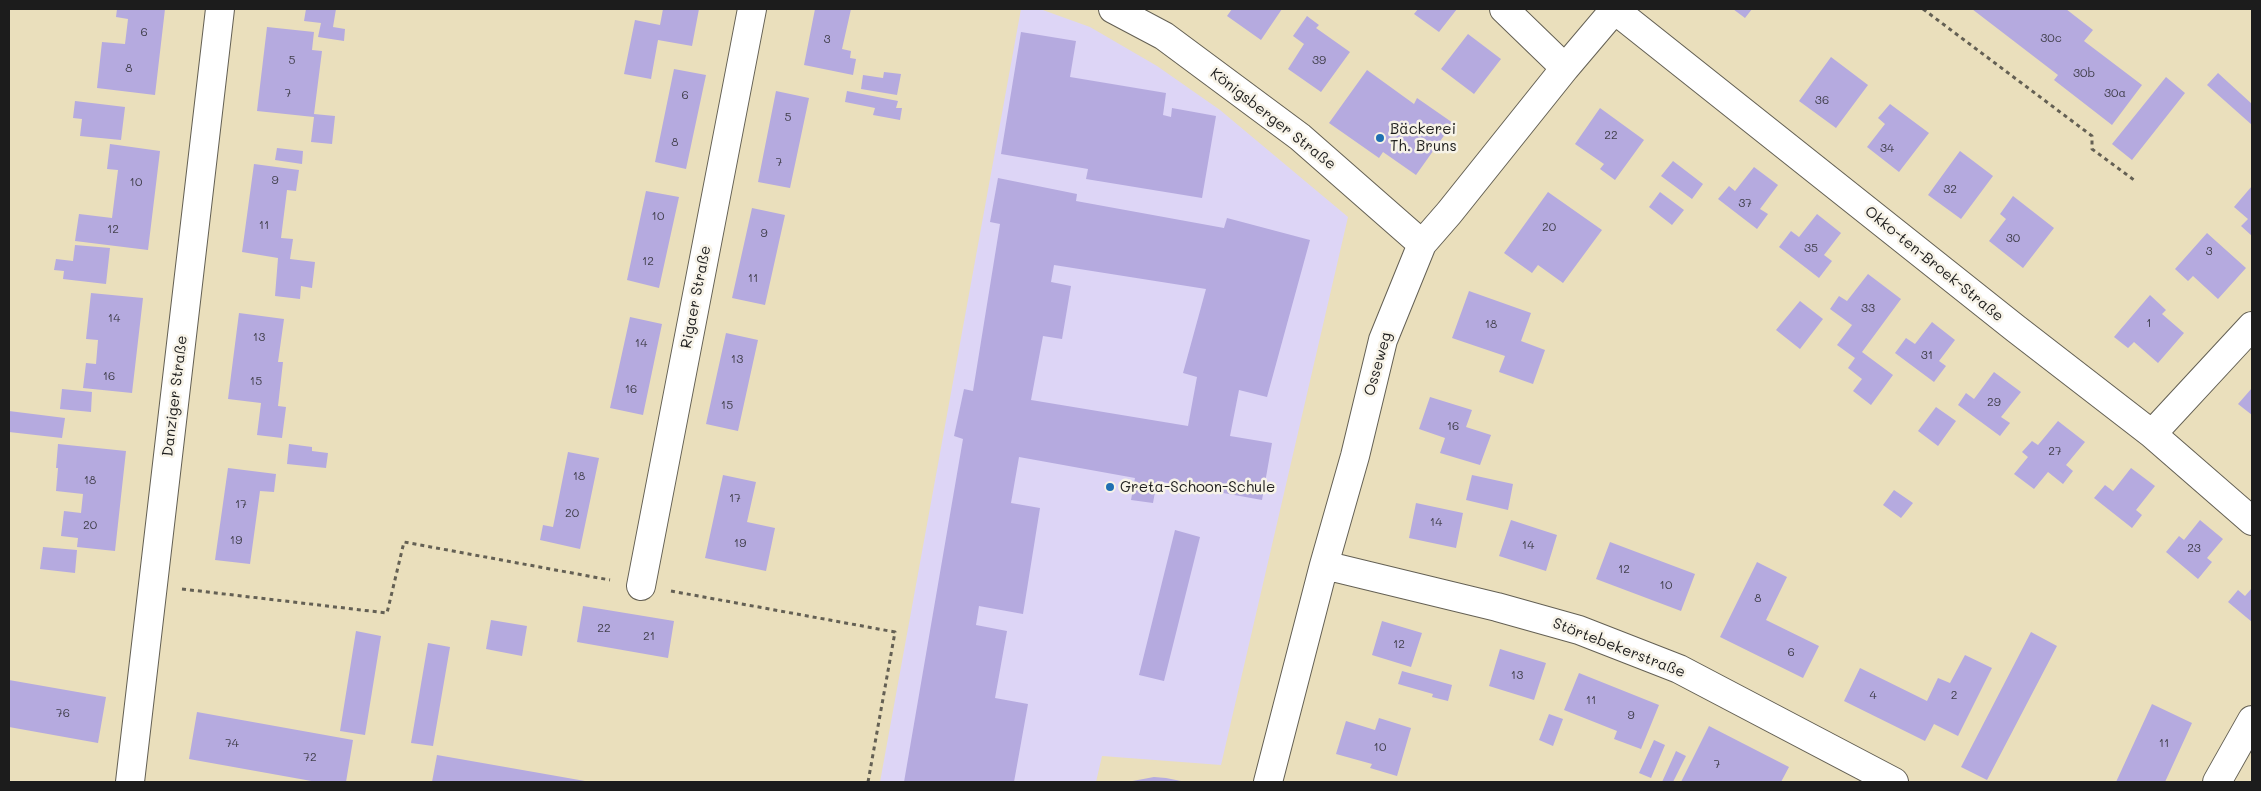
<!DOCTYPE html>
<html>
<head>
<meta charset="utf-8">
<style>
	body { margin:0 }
	#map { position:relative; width:2261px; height:791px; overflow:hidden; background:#eadfbc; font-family:Mali,sans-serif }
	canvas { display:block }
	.frame { position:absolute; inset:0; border:10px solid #1c1c1c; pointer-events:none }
</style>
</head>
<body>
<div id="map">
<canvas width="2261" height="791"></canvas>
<div class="frame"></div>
</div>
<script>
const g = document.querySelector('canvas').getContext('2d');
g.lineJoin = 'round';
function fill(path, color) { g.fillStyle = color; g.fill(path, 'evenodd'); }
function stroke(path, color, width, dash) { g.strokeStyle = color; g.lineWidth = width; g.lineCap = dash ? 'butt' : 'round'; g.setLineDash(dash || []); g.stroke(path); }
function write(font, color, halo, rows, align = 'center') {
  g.font = font + ' Mali,sans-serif'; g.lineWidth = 5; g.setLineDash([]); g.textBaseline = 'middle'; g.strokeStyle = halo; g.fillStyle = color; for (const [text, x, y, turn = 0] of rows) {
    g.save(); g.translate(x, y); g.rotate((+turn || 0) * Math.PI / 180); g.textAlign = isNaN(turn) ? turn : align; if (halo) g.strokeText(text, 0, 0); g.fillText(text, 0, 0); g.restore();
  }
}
const built = new Path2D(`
	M 1021,9 L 1040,9 L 1090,27 L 1157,66 L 1220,110 L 1348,217 L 1221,765 L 1102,756 L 1096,782 L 880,782 Z`);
const building = new Path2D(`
	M 117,9 L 165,9 L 155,95 L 97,88 L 102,42 L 125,44 L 128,19 L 116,17 Z
	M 306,9 L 336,9 L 333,27 L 345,29 L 344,41 L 318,37 L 321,23 L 304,21 Z
	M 663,9 L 699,9 L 692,46 L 658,40 L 651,79 L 624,74 L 635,20 L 660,25 Z
	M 815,9 L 851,9 L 842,49 L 851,51 L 850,58 L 856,59 L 853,75 L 804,65 Z
	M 1232,9 L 1282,9 L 1261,40 L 1227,16 Z
	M 1418,9 L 1457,9 L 1439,32 L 1414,14 Z
	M 1733,9 L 1752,9 L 1745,18 Z
	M 1972,9 L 2066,9 L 2093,30 L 2084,41 L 2142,85 L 2112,125 L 2054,80 L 2058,75 Z
	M 1307,16 L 1319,25 L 1316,28 L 1350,52 L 1321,92 L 1288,69 L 1304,44 L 1293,36 Z
	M 267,27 L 314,32 L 312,50 L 322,51 L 314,114 L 335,116 L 332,144 L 311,142 L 314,117 L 257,111 Z
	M 1021,32 L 1076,41 L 1070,77 L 1166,93 L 1163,115 L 1171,117 L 1172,108 L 1216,116 L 1202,198 L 1086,179 L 1088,169 L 1001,154 Z
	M 1468,34 L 1501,59 L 1474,94 L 1441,69 Z
	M 1831,57 L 1868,85 L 1836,128 L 1799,101 Z
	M 674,69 L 706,75 L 686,169 L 655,162 Z
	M 1367,70 L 1414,104 L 1417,98 L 1453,123 L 1416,175 L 1383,152 L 1379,158 L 1329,123 Z
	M 884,72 L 901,74 L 897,95 L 861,89 L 863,75 L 883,78 Z
	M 2218,73 L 2252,104 L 2252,125 L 2207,85 Z
	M 2166,77 L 2185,93 L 2132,160 L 2112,144 Z
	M 776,91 L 809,98 L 790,188 L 758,182 Z
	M 847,91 L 898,101 L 896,108 L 902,108 L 900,120 L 873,115 L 875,108 L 845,102 Z
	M 75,101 L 125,107 L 121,140 L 80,136 L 82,119 L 73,118 Z
	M 1890,104 L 1929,133 L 1899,172 L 1867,147 L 1885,124 L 1878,118 Z
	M 1600,108 L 1644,140 L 1615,180 L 1600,169 L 1604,164 L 1575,144 Z
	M 110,144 L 160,151 L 148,250 L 75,241 L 79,214 L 112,218 L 118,170 L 107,169 Z
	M 277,148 L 303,151 L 302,164 L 275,160 Z
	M 1960,151 L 1993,176 L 1961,219 L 1928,195 Z
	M 1673,161 L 1703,184 L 1692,199 L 1661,176 Z
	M 254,164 L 299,170 L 296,191 L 287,190 L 281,238 L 293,239 L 290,259 L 315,262 L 312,288 L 301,286 L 300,299 L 275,296 L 278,258 L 242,252 Z
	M 1754,167 L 1778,185 L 1760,209 L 1768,214 L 1757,229 L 1718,199 L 1729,186 L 1735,191 Z
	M 998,178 L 1077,194 L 1076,201 L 1224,228 L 1227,218 L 1310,240 L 1267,397 L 1239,390 L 1230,436 L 1272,443 L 1262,500 L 1157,481 L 1153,503 L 1131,500 L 1135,478 L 1019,457 L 1011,503 L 1040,508 L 1023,614 L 979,606 L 976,625 L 1007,631 L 995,698 L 1028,704 L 1014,782 L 904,782 L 963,439 L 954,436 L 964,389 L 973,391 L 1000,224 L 990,222 ZM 1054,265 L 1206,289 L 1183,373 L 1197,377 L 1188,426 L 1031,400 L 1043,336 L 1062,339 L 1071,286 L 1051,282 Z
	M 2252,186 L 2252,236 L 2241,226 L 2248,219 L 2234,207 Z
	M 646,191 L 679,197 L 659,288 L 627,280 Z
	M 1548,192 L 1602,230 L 1563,283 L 1538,265 L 1532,273 L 1504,253 Z
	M 1660,192 L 1684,210 L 1672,225 L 1649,207 Z
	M 2013,196 L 2054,228 L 2023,268 L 1989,241 L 2006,219 L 2000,214 Z
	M 752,208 L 785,215 L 765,305 L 732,298 Z
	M 1817,214 L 1841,233 L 1824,255 L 1832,261 L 1819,278 L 1779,247 L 1791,231 L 1799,237 Z
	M 2207,233 L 2246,268 L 2218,299 L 2193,276 L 2188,281 L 2175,269 Z
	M 75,245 L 110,248 L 106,284 L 63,279 L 64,271 L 54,270 L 56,259 L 73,261 Z
	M 1868,274 L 1901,299 L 1862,352 L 1893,375 L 1871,405 L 1853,391 L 1862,379 L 1848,368 L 1855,358 L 1837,345 L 1852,325 L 1830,309 L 1839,296 L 1847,301 Z
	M 1469,291 L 1531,313 L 1521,341 L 1545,350 L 1533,384 L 1499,372 L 1505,356 L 1452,338 Z
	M 91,293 L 143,298 L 132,393 L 83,388 L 86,363 L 96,364 L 98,340 L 86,339 Z
	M 2150,295 L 2166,310 L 2162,314 L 2184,333 L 2158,363 L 2134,342 L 2128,348 L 2114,337 Z
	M 1800,301 L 1823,319 L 1800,349 L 1776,330 Z
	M 239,313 L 284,319 L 278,362 L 283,362 L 278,406 L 286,407 L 282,438 L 257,435 L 261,403 L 228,399 Z
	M 630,317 L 662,324 L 643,415 L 610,408 Z
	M 1932,322 L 1955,340 L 1939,361 L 1946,366 L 1934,382 L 1895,353 L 1906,338 L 1915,344 Z
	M 726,333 L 758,340 L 738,431 L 706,424 Z
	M 1994,372 L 2021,392 L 2001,417 L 2010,423 L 2000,436 L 1958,405 L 1966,393 L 1974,399 Z
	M 2252,388 L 2252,415 L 2238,404 Z
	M 62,389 L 92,392 L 91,412 L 60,409 Z
	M 1430,397 L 1472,410 L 1466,427 L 1491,435 L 1480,465 L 1440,453 L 1445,438 L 1419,429 Z
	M 1936,407 L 1956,421 L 1938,446 L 1918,431 Z
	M 9,411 L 65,418 L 62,438 L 9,432 Z
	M 2058,421 L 2085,442 L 2066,465 L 2073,471 L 2063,484 L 2048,472 L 2034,489 L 2014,474 L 2028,457 L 2022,452 L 2032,441 L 2038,445 Z
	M 58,444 L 126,451 L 115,551 L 77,547 L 78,538 L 61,536 L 64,511 L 81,513 L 83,494 L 56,491 L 58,468 L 56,468 Z
	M 289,444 L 312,447 L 312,451 L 328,453 L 326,468 L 287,464 Z
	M 568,452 L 599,458 L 580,549 L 540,540 L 543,525 L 553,527 Z
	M 228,468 L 276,474 L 274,492 L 260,491 L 250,564 L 215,560 Z
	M 2131,468 L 2155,486 L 2136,510 L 2142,515 L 2132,528 L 2094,498 L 2105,485 L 2113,491 Z
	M 723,475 L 756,482 L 747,522 L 775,528 L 766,571 L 705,558 Z
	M 1472,475 L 1513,484 L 1508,510 L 1466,500 Z
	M 1894,490 L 1913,503 L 1901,518 L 1883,505 Z
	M 1416,503 L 1463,513 L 1456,548 L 1409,538 Z
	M 1511,520 L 1557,535 L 1546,571 L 1499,556 Z
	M 2200,520 L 2223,539 L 2207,558 L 2212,562 L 2198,579 L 2166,552 L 2179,536 L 2184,540 Z
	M 1175,530 L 1200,537 L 1164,681 L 1139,675 Z
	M 1610,542 L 1695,574 L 1681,611 L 1596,579 Z
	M 43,547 L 77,550 L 75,573 L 40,569 Z
	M 1757,562 L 1787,577 L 1766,620 L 1819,646 L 1803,678 L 1720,637 Z
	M 2252,588 L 2252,622 L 2228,602 L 2238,590 L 2245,596 Z
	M 583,606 L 674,621 L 668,658 L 577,642 Z
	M 491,620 L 527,626 L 522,656 L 486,649 Z
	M 1382,621 L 1422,633 L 1411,667 L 1372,655 Z
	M 356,631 L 381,636 L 365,735 L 340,731 Z
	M 2031,632 L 2057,646 L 1987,780 L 1961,767 Z
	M 428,643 L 450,647 L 433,746 L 411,743 Z
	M 1500,649 L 1546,663 L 1534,700 L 1489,686 Z
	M 1965,655 L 1992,668 L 1958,736 L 1934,724 L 1925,741 L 1844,701 L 1860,668 L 1927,701 L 1938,678 L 1950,683 Z
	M 1402,671 L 1452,685 L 1448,701 L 1432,697 L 1433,694 L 1398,684 Z
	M 1579,673 L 1659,705 L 1641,749 L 1614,739 L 1617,731 L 1564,710 Z
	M 9,680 L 106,697 L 98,743 L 9,727 Z
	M 2152,704 L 2192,723 L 2165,782 L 2116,782 Z
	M 197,712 L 353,740 L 346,782 L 317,782 L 189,759 Z
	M 1549,714 L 1563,719 L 1553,746 L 1539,740 Z
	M 1379,718 L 1411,728 L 1397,776 L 1370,768 L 1372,764 L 1336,754 L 1346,721 L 1375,730 Z
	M 1709,726 L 1789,767 L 1781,782 L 1681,782 Z
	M 1654,740 L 1665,745 L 1651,778 L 1639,773 Z
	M 1676,751 L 1686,756 L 1673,782 L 1662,782 Z
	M 437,755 L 585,781 L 585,782 L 432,782 Z
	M 1154,777 L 1166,778 L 1186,782 L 1127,782 Z`);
const path = new Path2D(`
	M 1923,9 L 2092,136 L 2092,149 L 2134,180
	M 182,589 L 387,613 L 404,542 L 610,580
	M 671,591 L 895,632 L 868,782`);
const minor = new Path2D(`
	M 1113,9 L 1164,36 L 1300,137 L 1422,244
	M 1504,9 L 1565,68
	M 1615,10 L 2015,328 L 2152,434 L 2252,521
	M 2152,434 L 2252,326
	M 1324,565 L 1497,607 L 1579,630 L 1679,669 L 1894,782
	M 641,586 L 752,9
	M 130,782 L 220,9
	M 1268,782 L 1324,565 L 1355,456 L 1383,340 L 1422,244 L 1449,213 L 1565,68 L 1615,9
	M 2217,782 L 2252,720`);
const markers = [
	[1380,138,5,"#1f6fb2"],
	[1110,487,5,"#1f6fb2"]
];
const numberNames = [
	["6",144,32],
	["30c",2051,38],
	["3",827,39],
	["5",292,60],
	["39",1319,60],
	["8",129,68],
	["30b",2084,73],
	["7",288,93],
	["30a",2115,93],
	["6",685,95],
	["36",1822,100],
	["5",788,117],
	["22",1611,135],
	["8",675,142],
	["34",1887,148],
	["7",779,162],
	["9",275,180],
	["10",136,182],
	["32",1950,189],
	["37",1745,203],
	["10",658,216],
	["11",264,225],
	["20",1549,227],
	["12",113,229],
	["9",764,233],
	["30",2013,238],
	["35",1811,248],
	["3",2209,251],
	["12",648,261],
	["11",753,278],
	["33",1868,308],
	["14",114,318],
	["1",2149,323],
	["18",1491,324],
	["13",259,337],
	["14",641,343],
	["31",1927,355],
	["13",737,359],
	["16",109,376],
	["15",256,381],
	["16",631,389],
	["29",1994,402],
	["15",727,405],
	["16",1453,426],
	["27",2055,451],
	["18",579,476],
	["18",90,480],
	["17",735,498],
	["17",241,504],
	["20",572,513],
	["14",1436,522],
	["20",90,525],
	["19",236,540],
	["19",740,543],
	["14",1528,545],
	["23",2194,548],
	["12",1624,569],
	["10",1666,585],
	["8",1758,598],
	["22",604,628],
	["21",649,636],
	["12",1399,644],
	["6",1791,652],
	["13",1517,675],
	["4",1873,695],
	["2",1954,695],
	["11",1591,700],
	["76",63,713],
	["9",1631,715],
	["74",232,743],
	["11",2164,743],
	["10",1380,747],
	["72",310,757],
	["7",1717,764]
];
const streetNames = [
	["Königsberger Straße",1273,119,38],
	["Okko-ten-Broek-Straße",1934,264,39],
	["Rigaer Straße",696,297,-79],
	["Osseweg",1378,364,-74],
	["Danziger Straße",175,396,-83],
	["Störtebekerstraße",1619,648,21]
];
const poiNames = [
	["Bäckerei",1390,129],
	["Th. Bruns",1390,146],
	["Greta-Schoon-Schule",1120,487]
];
fill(built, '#ddd5f6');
fill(building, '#b5aadf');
stroke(minor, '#646054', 30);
stroke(path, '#646054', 3, [4, 4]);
stroke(minor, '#fff', 28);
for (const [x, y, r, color] of markers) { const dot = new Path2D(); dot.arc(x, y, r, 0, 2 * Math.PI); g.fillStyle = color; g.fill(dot); stroke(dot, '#f7f3e8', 2); }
write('12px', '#42404d', null, numberNames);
write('15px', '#1c1c1c', '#f7f3e8', streetNames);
write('15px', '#1c1c1c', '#f7f3e8', poiNames, 'left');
</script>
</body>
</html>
